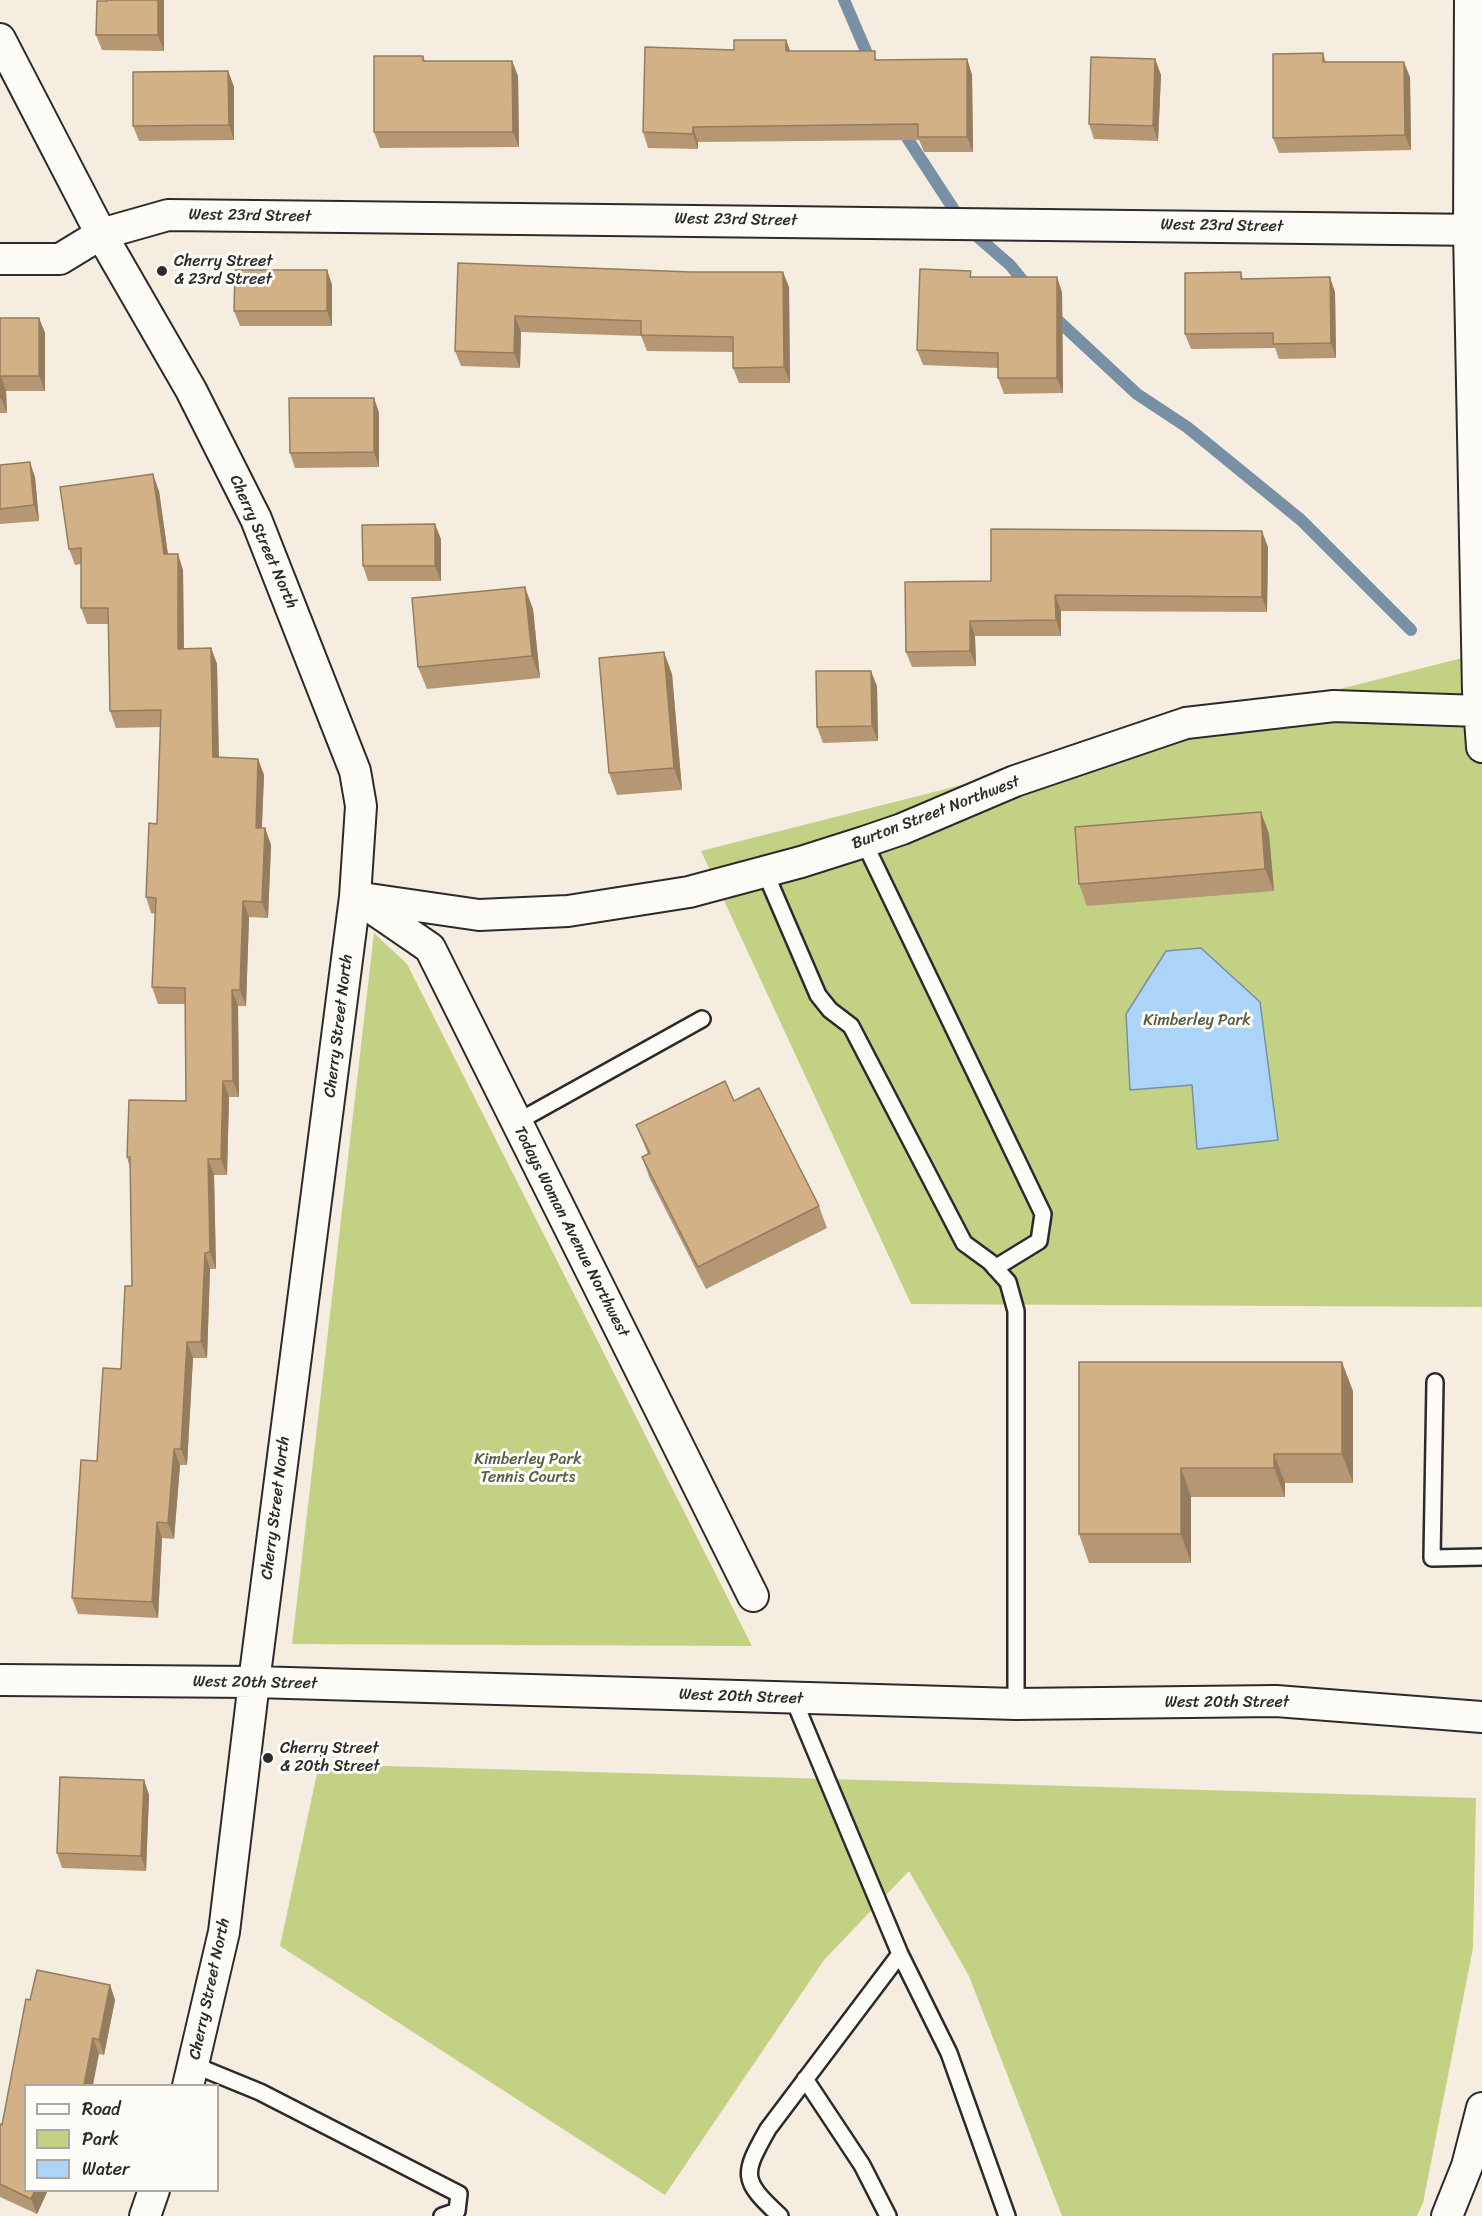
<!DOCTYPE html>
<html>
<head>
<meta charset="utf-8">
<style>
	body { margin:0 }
	#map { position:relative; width:1482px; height:2216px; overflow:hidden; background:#f5ede0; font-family:Sriracha,sans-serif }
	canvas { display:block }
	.legend { position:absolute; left:24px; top:2084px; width:195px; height:108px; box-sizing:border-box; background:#fdfcf7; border:2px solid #a9a8a5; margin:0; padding:8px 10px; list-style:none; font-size:18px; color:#2b2b2b }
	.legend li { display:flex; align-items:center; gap:12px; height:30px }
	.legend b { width:30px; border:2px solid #a9a8a5 }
</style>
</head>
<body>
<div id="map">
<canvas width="1482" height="2216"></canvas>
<ul class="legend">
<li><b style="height:8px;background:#fdfcf7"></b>Road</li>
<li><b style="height:16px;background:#c3d185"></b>Park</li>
<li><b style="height:16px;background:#abd4f6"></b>Water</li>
</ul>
</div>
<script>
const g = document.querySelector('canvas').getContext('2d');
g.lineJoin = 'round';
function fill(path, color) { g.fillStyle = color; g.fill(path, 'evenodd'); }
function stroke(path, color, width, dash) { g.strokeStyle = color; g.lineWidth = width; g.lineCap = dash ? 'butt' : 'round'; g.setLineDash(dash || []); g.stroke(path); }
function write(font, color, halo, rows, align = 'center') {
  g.font = font + ' Sriracha,sans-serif'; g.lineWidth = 6; g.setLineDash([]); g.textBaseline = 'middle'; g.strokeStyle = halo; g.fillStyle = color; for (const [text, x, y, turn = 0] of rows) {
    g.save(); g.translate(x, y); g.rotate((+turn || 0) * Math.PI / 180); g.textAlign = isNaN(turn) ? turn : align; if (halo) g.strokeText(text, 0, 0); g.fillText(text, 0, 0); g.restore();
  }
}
const green = new Path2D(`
	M 1482,506 L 1482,1307 L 911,1304 L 701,851 L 1478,654 Z
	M 374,933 L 407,964 L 752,1646 L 292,1644 Z
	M 319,1764 L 1476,1798 L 1473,1948 L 1423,2203 L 1417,2216 L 1062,2216 L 969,1976 L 909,1871 L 824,1960 L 665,2195 L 280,1946 Z`);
const water = new Path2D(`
	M 1201,948 L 1260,1002 L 1278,1140 L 1197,1149 L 1192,1085 L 1130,1090 L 1126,1014 L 1166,951 Z`);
const stream = new Path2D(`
	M 844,0 L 872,65
	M 900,127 L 964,225 L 1010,265 L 1029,288
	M 1052,315 L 1137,394 L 1187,427 L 1301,520 L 1411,630`);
const lane = new Path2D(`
	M 864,842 L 1043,1214 L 1039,1241 L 995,1268
	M 765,872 L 818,995 L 830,1010 L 851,1026 L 964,1243 L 990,1262 L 1008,1282 L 1016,1311 L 1016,1704
	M 517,1122 L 702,1019
	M 1435,1382 L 1432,1558 L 1482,1557
	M 793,1698 L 900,1954 L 949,2053 L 1007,2216
	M 194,2065 L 260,2092 L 459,2194 L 457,2211 L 442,2216
	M 805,2079 L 862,2165 L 888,2216
	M 780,2216 C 741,2180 742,2175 768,2129 L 900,1954`);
const street = new Path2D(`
	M 1470,0 L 1469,230 L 1478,691 L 1482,747
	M 0,39 L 101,234 L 191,390 L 256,519 L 355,771 L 361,806 L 355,897 L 254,1682 L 224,1932 L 188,2086
	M 0,259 L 60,259 L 101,234 L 168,215 L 1482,230
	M 355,897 L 479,915 L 568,911 L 689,892 L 801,862 L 864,842 L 902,829 L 1015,781 L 1186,723 L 1334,706 L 1479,711
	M 360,900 L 430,948 L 753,1596
	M 0,1680 L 254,1682 L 1016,1704 L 1276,1701 L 1482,1717
	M 145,2216 L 154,2190
	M 1447,2216 L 1467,2166 L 1482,2108`);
const wall = new Path2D(`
	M 164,0 L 164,51 L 102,50 L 96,35 L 107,1 Z
	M 786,40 L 790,51 L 879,60 L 967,59 L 972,75 L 973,152 L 924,152 L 919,140 L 698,142 L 698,149 L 648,148 L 643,132 L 734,50 Z
	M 1323,53 L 1326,62 L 1410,77 L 1411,150 L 1279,153 L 1273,138 Z
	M 423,56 L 425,61 L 512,61 L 518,76 L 519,147 L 380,148 L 374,132 Z
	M 1155,59 L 1161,75 L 1158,141 L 1094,139 L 1089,124 Z
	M 228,71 L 234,87 L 234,140 L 139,141 L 133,126 Z
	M 458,263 L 789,287 L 790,383 L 739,383 L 733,368 L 733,352 L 647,351 L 641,336 L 521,332 L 520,368 L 461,366 L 455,351 Z
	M 327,270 L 332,285 L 332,326 L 240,326 L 234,311 Z
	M 1241,272 L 1243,279 L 1335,292 L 1336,358 L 1279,359 L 1275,348 L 1191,349 L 1185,334 Z
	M 973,277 L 1062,292 L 1063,393 L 1004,394 L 998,378 L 998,368 L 923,365 L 917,350 Z
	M 0,318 L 39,318 L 45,333 L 45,391 L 6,391 L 7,413 L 0,413 Z
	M 374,398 L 379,413 L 379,467 L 295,468 L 290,453 Z
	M 0,465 L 35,477 L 39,521 L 0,524 Z
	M 159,491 L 168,554 L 183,570 L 184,649 L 211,648 L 217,664 L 219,757 L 258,759 L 264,775 L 262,828 L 265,828 L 271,845 L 268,918 L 249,917 L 246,1006 L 238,1006 L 239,1097 L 229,1097 L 227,1175 L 214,1175 L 216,1269 L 210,1269 L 207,1358 L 193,1358 L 187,1465 L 180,1465 L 174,1539 L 162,1538 L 158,1618 L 78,1614 L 72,1598 L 97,1461 L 121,1369 L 132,1286 L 130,1168 L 127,1157 L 186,1101 L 185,1004 L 158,1004 L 152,987 L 155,914 L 151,913 L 146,897 L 157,824 L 161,727 L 116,728 L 110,711 L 108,624 L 87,624 L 81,608 L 81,564 L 75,565 L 69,549 Z
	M 441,539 L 441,581 L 368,581 L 363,566 Z
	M 1268,547 L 1267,612 L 1061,611 L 1061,636 L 975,636 L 976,666 L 912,667 L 906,652 L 991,581 Z
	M 533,609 L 540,678 L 427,689 L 418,667 Z
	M 672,674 L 682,790 L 617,795 L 609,773 Z
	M 877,686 L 878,741 L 823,743 L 817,727 Z
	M 1261,812 L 1269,834 L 1274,891 L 1087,906 L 1079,884 Z
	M 734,1101 L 819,1206 L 827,1228 L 706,1289 L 650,1179 L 642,1157 L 648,1154 L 636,1125 Z
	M 1079,1362 L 1353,1391 L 1353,1483 L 1285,1483 L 1285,1497 L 1191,1497 L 1191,1563 L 1089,1563 L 1079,1534 Z
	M 144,1780 L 149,1795 L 146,1871 L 62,1868 L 57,1853 Z
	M 110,1985 L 115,2000 L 104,2055 L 99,2054 L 26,2085 L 48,2190 L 37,2214 L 0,2197 L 0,2124 L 2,2125 L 30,2000 Z`);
const shadedWall = new Path2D(`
	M 158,0 L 164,0 L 164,51 L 158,35 Z
	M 786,40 L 792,56 L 786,51 Z
	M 967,59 L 972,75 L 973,152 L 967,137 Z
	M 1155,59 L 1161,75 L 1158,141 L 1153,126 Z
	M 512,61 L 518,76 L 519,147 L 513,132 Z
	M 1404,62 L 1410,77 L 1411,150 L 1405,135 Z
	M 228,71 L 234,87 L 234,140 L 229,125 Z
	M 693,127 L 698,142 L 698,149 L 693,134 Z
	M 327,270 L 332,285 L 332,326 L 327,311 Z
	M 783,272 L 789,287 L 790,383 L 784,367 Z
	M 1057,277 L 1062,292 L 1063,393 L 1057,378 Z
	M 1330,277 L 1335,292 L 1336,358 L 1331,343 Z
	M 515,316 L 521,332 L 520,368 L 514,353 Z
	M 39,318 L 45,333 L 45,391 L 39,376 Z
	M 1,376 L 6,391 L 7,413 L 1,398 Z
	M 374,398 L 379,413 L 379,467 L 374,452 Z
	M 30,462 L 35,477 L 39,521 L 34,505 Z
	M 153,474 L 159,491 L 170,570 L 164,554 Z
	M 435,524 L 441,539 L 441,581 L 435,566 Z
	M 1262,531 L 1268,547 L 1267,612 L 1262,597 Z
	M 178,554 L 183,570 L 184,665 L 178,649 Z
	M 525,587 L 533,609 L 540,678 L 532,656 Z
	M 1055,595 L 1061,611 L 1061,636 L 1056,620 Z
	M 970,621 L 975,636 L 976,666 L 970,651 Z
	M 211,648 L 217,664 L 219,773 L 213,757 Z
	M 664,652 L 672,674 L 682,790 L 674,768 Z
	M 871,671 L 877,686 L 878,741 L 872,726 Z
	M 258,759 L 264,775 L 261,844 L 256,828 Z
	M 1261,812 L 1269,834 L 1274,891 L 1265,869 Z
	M 265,828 L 271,845 L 268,918 L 262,902 Z
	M 243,901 L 249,917 L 246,1006 L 240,990 Z
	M 232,990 L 238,1006 L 239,1097 L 233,1081 Z
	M 223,1081 L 229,1097 L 227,1175 L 221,1159 Z
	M 208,1159 L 214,1175 L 216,1269 L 210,1252 Z
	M 205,1253 L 210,1269 L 207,1358 L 201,1342 Z
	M 187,1342 L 193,1358 L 187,1465 L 181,1449 Z
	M 1342,1362 L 1353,1391 L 1353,1483 L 1342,1454 Z
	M 174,1449 L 180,1465 L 174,1539 L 168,1523 Z
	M 1274,1454 L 1285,1483 L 1285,1497 L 1274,1468 Z
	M 1181,1468 L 1191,1497 L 1191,1563 L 1181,1534 Z
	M 157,1522 L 162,1538 L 158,1618 L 152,1602 Z
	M 144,1780 L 149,1795 L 146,1871 L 141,1856 Z
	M 110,1985 L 115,2000 L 104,2055 L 99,2040 Z
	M 93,2038 L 99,2054 L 93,2085 L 84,2085 Z
	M 35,2190 L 48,2190 L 37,2214 L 31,2199 Z`);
const building = new Path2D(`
	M 107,0 L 158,0 L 158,35 L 96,35 L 97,1 L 107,1 Z
	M 734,40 L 786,40 L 786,51 L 875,51 L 875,60 L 967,59 L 967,137 L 918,137 L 918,124 L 693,127 L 693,134 L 643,132 L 645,47 L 734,50 Z
	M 1323,53 L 1323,62 L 1404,62 L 1405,135 L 1273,138 L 1273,54 Z
	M 374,56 L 423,56 L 423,61 L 512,61 L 513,132 L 374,132 Z
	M 1091,57 L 1155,59 L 1153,126 L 1089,124 Z
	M 228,71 L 229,125 L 133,126 L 133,72 Z
	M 458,263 L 691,272 L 783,272 L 784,367 L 733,368 L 733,337 L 641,335 L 641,321 L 515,316 L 514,353 L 455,351 Z
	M 920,269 L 971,271 L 970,277 L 1057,277 L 1057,378 L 998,378 L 998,353 L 917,350 Z
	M 235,270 L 327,270 L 327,311 L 234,311 Z
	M 1241,272 L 1241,279 L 1330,277 L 1331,343 L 1273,344 L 1273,333 L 1185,334 L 1185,273 Z
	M 0,318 L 39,318 L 39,376 L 1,376 L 1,398 L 0,398 Z
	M 289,398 L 374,398 L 374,452 L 290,453 Z
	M 30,462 L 34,505 L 0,509 L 0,465 Z
	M 153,474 L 164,554 L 178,554 L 178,649 L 211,648 L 213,757 L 258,759 L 256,828 L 265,828 L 262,902 L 243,901 L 240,990 L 232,990 L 233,1081 L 223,1081 L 221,1159 L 208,1159 L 210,1252 L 205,1253 L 201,1342 L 187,1342 L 181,1449 L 174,1449 L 168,1523 L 157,1522 L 152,1602 L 72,1598 L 81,1460 L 97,1461 L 103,1368 L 121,1369 L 125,1286 L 132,1286 L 130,1157 L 127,1157 L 129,1100 L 186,1101 L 185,988 L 152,987 L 156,898 L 146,897 L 149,823 L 157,824 L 161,710 L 110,711 L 108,608 L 81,608 L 81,548 L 69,549 L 60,487 Z
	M 435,524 L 435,566 L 363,566 L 362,525 Z
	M 991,529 L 1262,531 L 1262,597 L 1055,595 L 1056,620 L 970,621 L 970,651 L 906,652 L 905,582 L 991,581 Z
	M 525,587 L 532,656 L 418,667 L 412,598 Z
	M 664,652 L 674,768 L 609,773 L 599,658 Z
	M 816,671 L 871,671 L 872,726 L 817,727 Z
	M 1261,812 L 1265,869 L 1079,884 L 1075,827 Z
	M 725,1081 L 734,1101 L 759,1088 L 819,1206 L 698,1267 L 642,1157 L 650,1153 L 636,1125 Z
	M 1079,1362 L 1342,1362 L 1342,1454 L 1274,1454 L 1274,1468 L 1181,1468 L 1181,1534 L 1079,1534 Z
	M 60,1777 L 144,1780 L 141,1856 L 57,1853 Z
	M 37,1970 L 110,1985 L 99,2040 L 93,2038 L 84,2085 L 26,2085 L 26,2190 L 35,2190 L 31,2199 L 0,2184 L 0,2124 L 2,2125 L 26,1999 L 30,2000 Z`);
const markers = [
	[162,271,6,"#2b2b2b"],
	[268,1758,6,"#2b2b2b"]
];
const streetNames = [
	["West 23rd Street",250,216,1],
	["West 23rd Street",736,220,1],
	["West 23rd Street",1222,226,1],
	["Cherry Street North",263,542,66],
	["Burton Street Northwest",936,813,-21],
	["Cherry Street North",339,1026,-83],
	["Todays Woman Avenue Northwest",571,1232,63],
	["Cherry Street North",276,1508,-83],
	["West 20th Street",255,1683,1],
	["West 20th Street",741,1697,2],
	["West 20th Street",1227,1703],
	["Cherry Street North",210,1989,-78]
];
const poiNames = [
	["Cherry Street",174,262],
	["& 23rd Street",174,280],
	["Cherry Street",280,1749],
	["& 20th Street",280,1767]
];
const parkNames = [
	["Kimberley Park",1197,1021],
	["Kimberley Park",528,1460],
	["Tennis Courts",528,1478]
];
fill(green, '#c3d185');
fill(water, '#abd4f6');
stroke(water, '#7890a5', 1.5);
stroke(stream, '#7890a5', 12);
stroke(lane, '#2b2b2b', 20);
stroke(street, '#2b2b2b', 34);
stroke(lane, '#fdfcf7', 15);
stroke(street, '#fdfcf7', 30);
fill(wall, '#b59873');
fill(shadedWall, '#947c5e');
fill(building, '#d3b186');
stroke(building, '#947c5e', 1.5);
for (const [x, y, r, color] of markers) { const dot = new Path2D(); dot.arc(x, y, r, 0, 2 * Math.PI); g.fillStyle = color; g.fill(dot); stroke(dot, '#fdfcf7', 2); }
write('16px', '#2b2b2b', '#fdfcf7', streetNames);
write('16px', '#2b2b2b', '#fdfcf7', poiNames, 'left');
write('16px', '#595d46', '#fdfcf7', parkNames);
</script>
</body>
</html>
